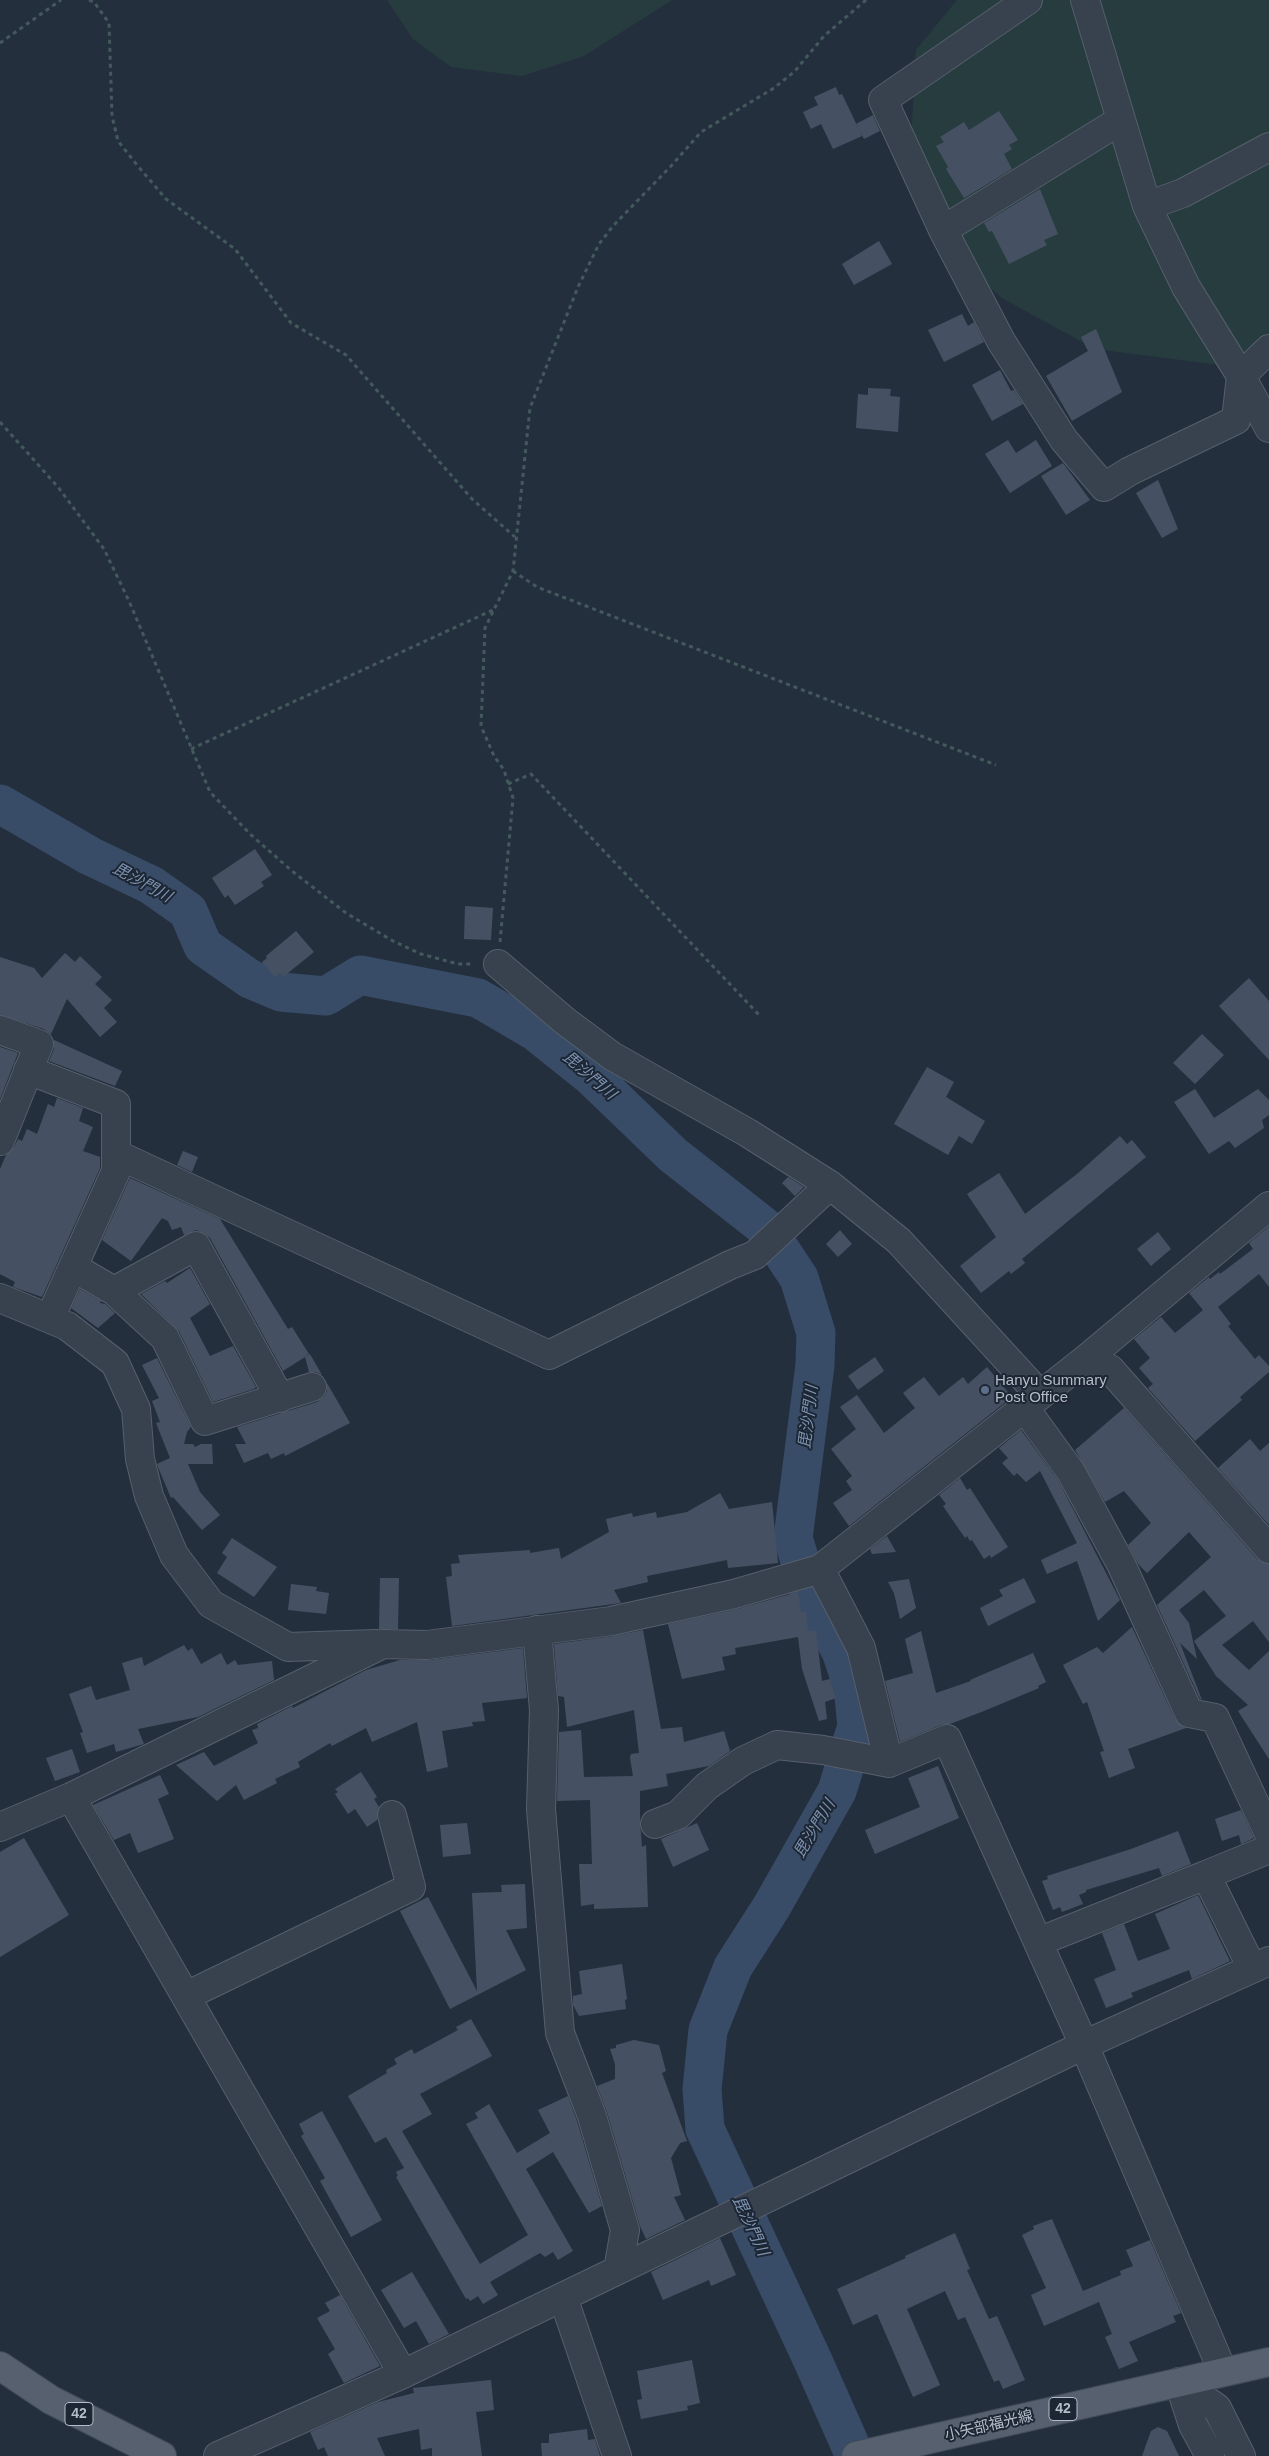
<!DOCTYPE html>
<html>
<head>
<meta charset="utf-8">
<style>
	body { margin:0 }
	canvas { display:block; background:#242f3e }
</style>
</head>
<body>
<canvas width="1269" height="2456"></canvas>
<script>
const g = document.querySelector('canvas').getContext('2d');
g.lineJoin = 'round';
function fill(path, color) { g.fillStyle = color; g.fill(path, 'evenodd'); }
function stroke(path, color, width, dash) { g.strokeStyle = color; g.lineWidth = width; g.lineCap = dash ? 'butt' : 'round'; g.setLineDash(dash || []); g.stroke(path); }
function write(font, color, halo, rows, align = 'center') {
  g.font = font + ' Helvetica,"Noto Sans JP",sans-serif'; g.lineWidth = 4; g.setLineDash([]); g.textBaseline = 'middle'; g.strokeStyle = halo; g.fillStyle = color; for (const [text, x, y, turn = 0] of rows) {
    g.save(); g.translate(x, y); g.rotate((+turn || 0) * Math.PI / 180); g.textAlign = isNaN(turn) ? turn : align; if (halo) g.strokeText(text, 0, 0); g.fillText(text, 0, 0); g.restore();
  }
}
const green = new Path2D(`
	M 387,0 L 672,0 L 584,56 L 522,76 L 451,67 L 413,39 Z
	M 957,0 L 1269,0 L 1269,351 L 1220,365 L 1095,349 L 1002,298 L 935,241 L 910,162 L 916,50 Z`);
const river = new Path2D(`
	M 0,804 L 90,856 L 151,885 L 188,911 L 203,946 L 250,979 L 281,992 L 326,996 L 360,975 L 478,998 L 536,1032 L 591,1076 L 673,1155 L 766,1228 L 799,1278 L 816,1333 L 815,1365 L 793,1538 L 812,1600 L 841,1651 L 853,1687 L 857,1726 L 837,1791 L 772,1906 L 733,1967 L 708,2030 L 702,2089 L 705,2129 L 813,2361 L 855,2456`);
const building = new Path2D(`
	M 836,87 L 839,95 L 842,94 L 862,136 L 833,149 L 821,124 L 811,129 L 803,112 L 818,105 L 814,97 Z
	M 999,111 L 1018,140 L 1009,145 L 1012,149 L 1004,154 L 1012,169 L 964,198 L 946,169 L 948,167 L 936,146 L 944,142 L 940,137 L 964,122 L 969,130 Z
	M 873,115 L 880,131 L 864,139 L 856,124 Z
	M 1040,189 L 1058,234 L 1044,240 L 1047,245 L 1009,264 L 992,231 L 989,232 L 984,223 Z
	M 879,241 L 892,264 L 854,285 L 842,264 Z
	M 962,314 L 968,326 L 974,322 L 984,342 L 944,362 L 928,330 Z
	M 1096,329 L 1122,392 L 1072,421 L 1046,376 L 1088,351 L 1081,337 Z
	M 1000,370 L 1011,391 L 1014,390 L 1023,404 L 992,421 L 972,385 Z
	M 868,388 L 891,389 L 890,396 L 900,397 L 898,432 L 856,428 L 858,394 L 868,395 Z
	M 1008,440 L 1016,453 L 1036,440 L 1052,466 L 1010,493 L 985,454 Z
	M 1063,463 L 1090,500 L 1066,515 L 1041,476 Z
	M 1158,480 L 1178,529 L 1162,538 L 1136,493 Z
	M 255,849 L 272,875 L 261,882 L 264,886 L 235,905 L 228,895 L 225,898 L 212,878 Z
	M 465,906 L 493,908 L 491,940 L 464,939 Z
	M 296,931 L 314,952 L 283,977 L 280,973 L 275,977 L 262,962 L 267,958 L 266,956 Z
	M 65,953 L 75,962 L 80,956 L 102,977 L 95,984 L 112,1000 L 104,1008 L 117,1022 L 100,1037 L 67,999 L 51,1034 L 44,1029 L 0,1015 L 0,957 L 34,968 L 42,978 Z
	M 1249,978 L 1269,1001 L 1269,1060 L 1219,1006 Z
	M 1202,1034 L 1224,1055 L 1195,1084 L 1173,1063 Z
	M 54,1040 L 122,1071 L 115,1086 L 49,1061 L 54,1049 Z
	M 0,1047 L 18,1053 L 0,1099 Z
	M 927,1067 L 954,1082 L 946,1097 L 985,1121 L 972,1144 L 959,1136 L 948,1155 L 894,1124 Z
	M 1195,1089 L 1214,1118 L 1258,1089 L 1269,1100 L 1269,1115 L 1262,1120 L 1264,1128 L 1235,1148 L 1229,1141 L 1209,1154 L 1174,1102 Z
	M 57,1098 L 83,1108 L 79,1121 L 93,1127 L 83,1151 L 100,1157 L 100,1168 L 42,1297 L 13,1287 L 15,1282 L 0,1274 L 0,1169 L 6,1155 L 14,1147 L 18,1139 L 22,1141 L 27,1129 L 37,1134 L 48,1104 L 54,1107 Z
	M 1120,1136 L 1127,1144 L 1132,1140 L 1146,1157 L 1022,1259 L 1025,1263 L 1011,1274 L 1009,1271 L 981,1293 L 960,1266 L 996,1237 L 967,1194 L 999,1173 L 1025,1214 L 1077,1174 Z
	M 183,1151 L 198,1157 L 192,1172 L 177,1165 Z
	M 788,1177 L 804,1187 L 795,1196 L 782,1183 Z
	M 130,1178 L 220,1219 L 288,1329 L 292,1327 L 309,1354 L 305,1357 L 310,1354 L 322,1375 L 316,1372 L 309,1372 L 305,1357 L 283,1371 L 210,1238 L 204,1233 L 196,1230 L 184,1235 L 181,1227 L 172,1230 L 168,1221 L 162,1218 L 131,1261 L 102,1240 Z
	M 1269,1226 L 1269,1287 L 1259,1274 L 1218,1307 L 1231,1324 L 1228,1326 L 1255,1359 L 1259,1355 L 1269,1366 L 1269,1372 L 1240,1397 L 1242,1400 L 1195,1441 L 1148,1388 L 1153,1384 L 1139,1368 L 1150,1358 L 1134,1339 L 1161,1317 L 1175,1333 L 1203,1310 L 1189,1293 L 1209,1277 L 1210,1279 L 1219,1272 L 1220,1274 L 1253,1249 L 1249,1243 Z
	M 840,1230 L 852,1244 L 838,1257 L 826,1244 Z
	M 1158,1232 L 1171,1249 L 1151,1266 L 1137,1249 Z
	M 190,1268 L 210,1304 L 190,1318 L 210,1356 L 233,1346 L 256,1387 L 254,1389 L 213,1402 L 179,1331 L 141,1294 L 165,1281 L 167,1283 Z
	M 80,1289 L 101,1301 L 100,1303 L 105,1304 L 115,1313 L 98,1328 L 71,1308 Z
	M 875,1357 L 884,1371 L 858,1390 L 848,1376 Z
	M 157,1358 L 191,1427 L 187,1432 L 184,1444 L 193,1444 L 195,1447 L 201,1444 L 212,1444 L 213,1464 L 188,1464 L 200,1492 L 220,1515 L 202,1530 L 173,1497 L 171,1498 L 158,1467 L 157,1464 L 170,1458 L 156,1423 L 160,1422 L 152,1401 L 159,1398 L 142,1365 Z
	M 987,1367 L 1012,1397 L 849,1526 L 833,1503 L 852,1490 L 846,1481 L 852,1476 L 831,1449 L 856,1429 L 840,1407 L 857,1395 L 884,1433 L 915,1408 L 903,1393 L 924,1377 L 939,1396 L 963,1377 L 968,1384 Z
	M 327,1383 L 350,1423 L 285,1456 L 284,1453 L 271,1459 L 268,1453 L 244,1463 L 235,1444 L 246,1444 L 237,1427 L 317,1402 L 324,1397 L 327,1391 Z
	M 1124,1408 L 1257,1559 L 1269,1564 L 1269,1642 L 1253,1621 L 1222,1645 L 1249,1670 L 1269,1651 L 1269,1759 L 1238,1711 L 1248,1705 L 1216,1676 L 1194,1641 L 1226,1616 L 1204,1590 L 1179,1610 L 1189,1623 L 1197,1659 L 1180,1643 L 1202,1700 L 1200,1699 L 1157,1605 L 1211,1557 L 1189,1532 L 1147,1573 L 1138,1564 L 1128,1545 L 1151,1523 L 1124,1491 L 1105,1502 L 1075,1450 Z
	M 1021,1430 L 1058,1480 L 1120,1600 L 1098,1621 L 1077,1561 L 1047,1574 L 1041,1560 L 1077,1543 L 1040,1471 L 1026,1482 L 1017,1473 L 1014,1476 L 1002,1463 L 1008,1458 L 999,1448 Z
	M 1250,1439 L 1260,1451 L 1269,1443 L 1269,1525 L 1218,1468 Z
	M 960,1478 L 967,1490 L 970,1488 L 1008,1547 L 991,1558 L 990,1555 L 984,1559 L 972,1540 L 970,1541 L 967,1536 L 965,1538 L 943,1506 L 946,1504 L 939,1495 Z
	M 720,1493 L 729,1509 L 772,1502 L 778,1563 L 728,1568 L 727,1560 L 647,1576 L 648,1582 L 614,1590 L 621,1603 L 452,1626 L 446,1577 L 452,1576 L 451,1564 L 460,1563 L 458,1555 L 530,1550 L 530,1553 L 559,1548 L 561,1559 L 609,1532 L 606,1519 L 632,1513 L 633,1517 L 656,1512 L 657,1518 L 687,1512 Z
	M 887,1536 L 896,1552 L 872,1554 L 870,1549 Z
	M 232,1538 L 277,1567 L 254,1597 L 217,1573 L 227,1557 L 222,1553 Z
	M 380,1578 L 399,1578 L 398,1629 L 379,1629 Z
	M 1024,1578 L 1036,1602 L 988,1626 L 980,1608 L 1003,1596 L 999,1590 Z
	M 909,1579 L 916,1608 L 900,1619 L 894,1593 L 888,1582 Z
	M 291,1584 L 317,1587 L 316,1591 L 329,1593 L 326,1614 L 288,1610 Z
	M 798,1592 L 801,1612 L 806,1612 L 808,1631 L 816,1631 L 822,1681 L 830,1679 L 836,1698 L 825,1702 L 827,1719 L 819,1721 L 802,1669 L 798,1637 L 735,1648 L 736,1654 L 722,1657 L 725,1670 L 682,1679 L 668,1624 L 737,1609 Z
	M 1132,1627 L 1175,1719 L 1186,1728 L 1128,1749 L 1135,1768 L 1109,1778 L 1100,1752 L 1104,1751 L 1087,1702 L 1083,1704 L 1063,1665 L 1097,1647 L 1103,1653 Z
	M 643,1630 L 661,1729 L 682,1727 L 684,1742 L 724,1731 L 730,1751 L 709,1766 L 666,1774 L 668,1786 L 640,1791 L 640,1822 L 642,1847 L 646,1845 L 648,1907 L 594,1909 L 594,1904 L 581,1906 L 579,1864 L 592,1864 L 590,1800 L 557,1801 L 559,1732 L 581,1730 L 584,1777 L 633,1776 L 630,1758 L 631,1754 L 639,1753 L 634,1710 L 567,1727 L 564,1697 L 558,1696 L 554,1644 L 613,1636 Z
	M 921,1631 L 936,1693 L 971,1681 L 970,1680 L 1033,1653 L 1046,1682 L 1038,1686 L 1039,1688 L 984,1711 L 950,1724 L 941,1725 L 900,1742 L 885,1681 L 913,1673 L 905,1639 Z
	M 184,1645 L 188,1651 L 192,1648 L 201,1664 L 221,1653 L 227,1665 L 235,1660 L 238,1665 L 272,1661 L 274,1680 L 198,1717 L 138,1729 L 144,1744 L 116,1752 L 114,1744 L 87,1753 L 80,1733 L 83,1732 L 69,1694 L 91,1686 L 96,1700 L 130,1690 L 122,1663 L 142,1657 L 144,1666 Z
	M 523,1648 L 527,1698 L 482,1703 L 485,1721 L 472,1722 L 473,1726 L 442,1731 L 448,1767 L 427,1772 L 417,1722 L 372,1742 L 366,1728 L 332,1746 L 330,1743 L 298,1762 L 300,1767 L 275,1779 L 277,1783 L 244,1800 L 236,1785 L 217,1801 L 176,1765 L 204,1752 L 214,1766 L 258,1743 L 252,1730 L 258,1728 L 257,1724 L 292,1706 L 293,1708 L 366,1670 L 400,1660 L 429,1660 Z
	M 72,1749 L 80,1772 L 55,1781 L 46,1758 Z
	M 938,1766 L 959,1818 L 875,1854 L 865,1830 L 920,1807 L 908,1778 Z
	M 361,1772 L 377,1797 L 374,1799 L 379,1807 L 377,1820 L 367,1827 L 355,1809 L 348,1814 L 335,1794 L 338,1792 L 335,1789 Z
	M 160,1775 L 169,1794 L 158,1799 L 174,1839 L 138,1853 L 130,1833 L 114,1840 L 93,1805 Z
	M 1241,1810 L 1254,1838 L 1241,1844 L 1239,1835 L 1222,1841 L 1215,1819 Z
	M 467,1823 L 471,1854 L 443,1857 L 440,1825 Z
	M 697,1823 L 709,1850 L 673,1867 L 661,1839 Z
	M 1178,1831 L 1191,1864 L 1162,1876 L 1159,1868 L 1086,1890 L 1086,1892 L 1079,1895 L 1083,1904 L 1062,1912 L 1060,1907 L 1053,1910 L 1042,1881 L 1048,1879 L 1047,1876 L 1131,1849 Z
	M 24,1838 L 69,1915 L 0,1957 L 0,1852 Z
	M 525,1884 L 527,1928 L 506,1930 L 526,1970 L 450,2009 L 400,1911 L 428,1897 L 477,1991 L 472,1893 L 502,1892 L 501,1885 Z
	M 1198,1895 L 1230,1961 L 1192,1979 L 1189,1970 L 1131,1993 L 1133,1997 L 1106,2008 L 1094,1979 L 1116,1970 L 1102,1933 L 1124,1924 L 1138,1961 L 1170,1949 L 1155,1914 Z
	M 622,1964 L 627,1999 L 625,2000 L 626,2009 L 579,2016 L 573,2005 L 573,1996 L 582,1994 L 579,1971 Z
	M 471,2019 L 492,2056 L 420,2094 L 432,2114 L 402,2131 L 480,2264 L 528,2235 L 466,2124 L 478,2118 L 475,2113 L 489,2104 L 517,2153 L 550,2133 L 538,2110 L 568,2096 L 577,2121 L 602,2206 L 589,2213 L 553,2152 L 526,2169 L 573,2251 L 558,2260 L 553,2252 L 545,2257 L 540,2253 L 490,2282 L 498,2295 L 483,2304 L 478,2296 L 470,2301 L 468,2298 L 466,2299 L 396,2177 L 398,2176 L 396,2172 L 404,2168 L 386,2137 L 375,2143 L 348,2096 L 387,2073 L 386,2070 L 397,2064 L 394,2059 L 412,2049 L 414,2054 L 458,2030 L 456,2027 Z
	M 634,2040 L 659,2045 L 666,2071 L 662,2073 L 687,2141 L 680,2143 L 671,2158 L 681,2195 L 674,2197 L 685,2220 L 646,2239 L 640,2226 L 607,2112 L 597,2086 L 615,2079 L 615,2064 L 610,2049 L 616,2048 L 616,2045 Z
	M 322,2111 L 382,2220 L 351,2237 L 320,2181 L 325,2178 L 301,2136 L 304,2134 L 299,2124 Z
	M 1052,2219 L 1083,2291 L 1121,2275 L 1120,2271 L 1133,2266 L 1126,2250 L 1150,2240 L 1181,2313 L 1173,2316 L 1176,2322 L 1129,2342 L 1138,2361 L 1119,2369 L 1105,2337 L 1112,2334 L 1099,2302 L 1044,2326 L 1031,2295 L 1046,2288 L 1022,2235 L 1034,2229 L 1033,2226 Z
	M 955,2233 L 970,2269 L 967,2270 L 989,2319 L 997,2316 L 1025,2380 L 1003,2389 L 999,2380 L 994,2382 L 965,2317 L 958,2320 L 945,2291 L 907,2309 L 940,2385 L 913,2397 L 877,2314 L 853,2325 L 837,2289 L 906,2258 L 905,2256 Z
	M 720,2238 L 736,2275 L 711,2286 L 709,2280 L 663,2300 L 651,2272 Z
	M 412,2272 L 449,2334 L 429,2344 L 416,2321 L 404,2328 L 381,2290 Z
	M 340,2295 L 380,2366 L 344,2383 L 328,2354 L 335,2349 L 317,2318 L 330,2311 L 325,2303 Z
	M 692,2360 L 700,2403 L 687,2406 L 688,2410 L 641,2419 L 637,2400 L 642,2399 L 637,2371 Z
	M 491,2380 L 494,2410 L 476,2412 L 482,2456 L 432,2456 L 432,2448 L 421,2450 L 419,2429 L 377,2438 L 385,2456 L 328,2456 L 324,2447 L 318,2450 L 310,2432 L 378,2402 L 414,2393 L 413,2388 Z
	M 1158,2427 L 1167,2431 L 1179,2456 L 1142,2456 L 1151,2431 Z
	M 587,2429 L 588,2440 L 595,2439 L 600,2456 L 542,2456 L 541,2443 L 549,2443 L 549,2434 Z`);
const path = new Path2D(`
	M 89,0 L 94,2 L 109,23 L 112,116 L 118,141 L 137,165 L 166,199 L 235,249 L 291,323 L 346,355 L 472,499 L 515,537
	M 0,43 L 61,0
	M 0,422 L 58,487 L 104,549 L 129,601 L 210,792 L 250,834 L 292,871 L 346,913 L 393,941 L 421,954 L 458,964 L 474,964
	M 513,571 L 537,587 L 996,765
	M 191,749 L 495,609
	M 508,784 L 531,774 L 760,1016
	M 500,942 L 513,798 L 504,770 L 494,756 L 481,726 L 485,628 L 513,571 L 530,408 L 578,287 L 599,244 L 613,226 L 672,165 L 701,132 L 774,88 L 795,71 L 824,36 L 866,0`);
const minor = new Path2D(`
	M 1028,0 L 883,100 L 943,230 L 1001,341 L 1064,440 L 1104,487 L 1130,471 L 1236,420 L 1241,376 L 1269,349
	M 1085,0 L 1147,206 L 1186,287 L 1241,376 L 1269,428
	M 1147,206 L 1183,193 L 1269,147
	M 943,230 L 1121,120
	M 498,964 L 565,1021 L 612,1056 L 748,1133 L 830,1185 L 899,1241 L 1040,1395
	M 0,1030 L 39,1044 L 0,1141
	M 28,1070 L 116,1104 L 116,1171 L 50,1318
	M 116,1154 L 549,1355 L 730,1265 L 755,1255 L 830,1185
	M 73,1267 L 114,1291 L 196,1246 L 280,1398
	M 114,1291 L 165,1338 L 205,1421 L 312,1387
	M 0,1298 L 67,1326 L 115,1363 L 136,1409 L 140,1459 L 149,1496 L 174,1555 L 211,1604 L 288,1647 L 377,1644
	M 1086,1359 L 1269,1206
	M 1024,1407 L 1071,1472 L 1121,1564 L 1189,1713 L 1215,1718 L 1269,1834
	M 820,1569 L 861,1648 L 889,1763 L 947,1739 L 1084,2045 L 1223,2372
	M 537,1630 L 544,1710 L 541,1809 L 560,2033 L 592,2116 L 625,2230 L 618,2270
	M 71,1797 L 403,2374
	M 655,1824 L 678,1815 L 707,1786 L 743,1761 L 777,1745 L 823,1750 L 889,1763
	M 0,1827 L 71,1797 L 383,1644 L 427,1645 L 611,1621 L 734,1594 L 820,1569 L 1086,1359 L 1110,1369 L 1269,1549
	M 1206,1875 L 1269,1849
	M 1038,1942 L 1206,1875 L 1252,1968
	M 186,1996 L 411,1887 L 392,1815
	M 563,2297 L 617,2456
	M 1179,2382 L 1217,2408 L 1241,2456
	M 1179,2382 L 1193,2425 L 1210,2456
	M 218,2456 L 403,2374 L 1084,2045 L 1269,1961`);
const major = new Path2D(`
	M 0,2366 L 51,2400 L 162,2456
	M 856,2456 L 1269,2362`);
const markers = [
	[985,1390,5,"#5c6f8a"]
];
const shields = [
	[1063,2409,28],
	[79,2414,28]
];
const shieldNames = [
	["42",1063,2409],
	["42",79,2414]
];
const poiNames = [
	["Hanyu Summary",995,1381],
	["Post Office",995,1398]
];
const streetNames = [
	["小矢部福光線",989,2426,-13]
];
const waterNames = [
	["毘沙門川",142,883,29],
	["毘沙門川",589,1076,41],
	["毘沙門川",809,1417,-83],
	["毘沙門川",815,1829,-59],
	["毘沙門川",750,2226,65]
];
fill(green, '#263c3f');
stroke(river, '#394c67', 39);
fill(building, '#455162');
stroke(minor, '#565f6c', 30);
stroke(major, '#414a57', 30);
stroke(path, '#44595c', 3, [4, 4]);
stroke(minor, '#38414e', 28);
stroke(major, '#56606e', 28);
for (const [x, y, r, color] of markers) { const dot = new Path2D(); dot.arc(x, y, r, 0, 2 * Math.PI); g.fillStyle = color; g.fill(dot); stroke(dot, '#1d2633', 2); }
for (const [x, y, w] of shields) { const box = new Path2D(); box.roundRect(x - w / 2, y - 11.5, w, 23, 4); g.fillStyle = '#1d2633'; g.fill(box); stroke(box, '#b4bcc9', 1); }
write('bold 14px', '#b4bcc9', null, shieldNames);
write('15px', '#b4bcc9', '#1d2633', poiNames, 'left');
write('15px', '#b4bcc9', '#1d2633', streetNames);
write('italic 16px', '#7c92b1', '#1d2633', waterNames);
</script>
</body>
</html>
